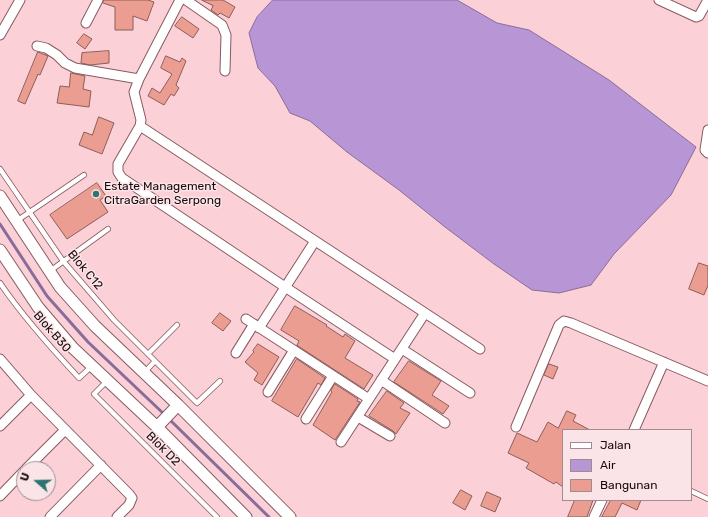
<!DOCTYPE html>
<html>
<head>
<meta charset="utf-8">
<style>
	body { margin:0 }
	#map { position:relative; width:708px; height:517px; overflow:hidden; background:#fbd1d7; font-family:Rubik,sans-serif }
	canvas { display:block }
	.legend { position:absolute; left:562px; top:429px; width:130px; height:72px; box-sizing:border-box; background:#fae4e7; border:1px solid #a08c8f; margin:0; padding:5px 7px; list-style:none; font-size:12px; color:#1a090c }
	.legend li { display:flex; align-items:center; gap:8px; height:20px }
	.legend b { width:20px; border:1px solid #a08c8f }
	.north { position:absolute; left:16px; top:461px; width:40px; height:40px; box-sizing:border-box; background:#fae4e7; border:1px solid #a08c8f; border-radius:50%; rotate:290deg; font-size:11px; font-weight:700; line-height:16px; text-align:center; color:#1a090c }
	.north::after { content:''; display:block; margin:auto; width:14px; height:18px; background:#2d7570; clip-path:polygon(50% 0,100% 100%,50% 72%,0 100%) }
</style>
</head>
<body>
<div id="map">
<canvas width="708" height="517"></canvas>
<ul class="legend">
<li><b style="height:5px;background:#fff"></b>Jalan</li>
<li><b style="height:11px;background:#b896d5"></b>Air</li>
<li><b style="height:11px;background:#ec9d91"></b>Bangunan</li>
</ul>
<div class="north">U</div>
</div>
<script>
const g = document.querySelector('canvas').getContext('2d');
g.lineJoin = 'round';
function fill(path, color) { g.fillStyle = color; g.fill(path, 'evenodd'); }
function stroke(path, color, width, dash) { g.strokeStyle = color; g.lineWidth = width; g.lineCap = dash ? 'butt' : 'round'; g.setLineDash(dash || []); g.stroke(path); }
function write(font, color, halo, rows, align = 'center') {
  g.font = font + ' Rubik,sans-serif'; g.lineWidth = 3; g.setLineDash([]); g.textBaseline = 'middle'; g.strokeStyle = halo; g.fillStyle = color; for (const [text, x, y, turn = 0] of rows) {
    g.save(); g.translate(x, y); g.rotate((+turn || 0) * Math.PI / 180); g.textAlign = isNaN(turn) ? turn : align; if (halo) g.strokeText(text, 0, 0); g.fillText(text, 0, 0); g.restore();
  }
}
const water = new Path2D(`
	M 273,0 L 457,0 L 497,23 L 529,30 L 609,80 L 696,147 L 671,195 L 614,254 L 591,285 L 559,293 L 532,290 L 494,264 L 445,227 L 399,190 L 347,152 L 310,121 L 290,113 L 275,86 L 258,68 L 249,33 L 257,17 Z`);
const stream = new Path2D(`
	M 0,224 L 47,296 L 88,342 L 165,415
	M 169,419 L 269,517`);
const building = new Path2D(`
	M 104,0 L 148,0 L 154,2 L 147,21 L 133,16 L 133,30 L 115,30 L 115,7 L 103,3 Z
	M 202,0 L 223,0 L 235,7 L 229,18 L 220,13 L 218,15 L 211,10 L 213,6 Z
	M 182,17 L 199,29 L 193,38 L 175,26 Z
	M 84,34 L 92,39 L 85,49 L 77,43 Z
	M 109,51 L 109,63 L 90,65 L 81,63 L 82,53 Z
	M 38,52 L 48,56 L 40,75 L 38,74 L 25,104 L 18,101 Z
	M 166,56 L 180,62 L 182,58 L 186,61 L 176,85 L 179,88 L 174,96 L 171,94 L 164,105 L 148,96 L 152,88 L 160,93 L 172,74 L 161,68 Z
	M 71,73 L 85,76 L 83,89 L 91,91 L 89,107 L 57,103 L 60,86 L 69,87 Z
	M 99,117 L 114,123 L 102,154 L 79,145 L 84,132 L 92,135 Z
	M 97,183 L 106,196 L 100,200 L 108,212 L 67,239 L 50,215 Z
	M 699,263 L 708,266 L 708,285 L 704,295 L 689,289 Z
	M 295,306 L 327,325 L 326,326 L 343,337 L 345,334 L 355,341 L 345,358 L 373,375 L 364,389 L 298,346 L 297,345 L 299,341 L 281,330 Z
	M 220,313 L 231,321 L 223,331 L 212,323 Z
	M 258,344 L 279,357 L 262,385 L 254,380 L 258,373 L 245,362 L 254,352 L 253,351 Z
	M 297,359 L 325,378 L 321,385 L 318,383 L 298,417 L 272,401 Z
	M 409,361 L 441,381 L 432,395 L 449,406 L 443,414 L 394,382 Z
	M 549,364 L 558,367 L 553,379 L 544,375 Z
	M 335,384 L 358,399 L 357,401 L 360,402 L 335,440 L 313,425 L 332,392 L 331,391 Z
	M 387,391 L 404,403 L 400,408 L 410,413 L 396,434 L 393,431 L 369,416 Z
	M 567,411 L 576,415 L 573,421 L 590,430 L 562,430 L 563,431 L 563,487 L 556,482 L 554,484 L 526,468 L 529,463 L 508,453 L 517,433 L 537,442 L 548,422 L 558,428 Z
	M 461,490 L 472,496 L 465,510 L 453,503 Z
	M 487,492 L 501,498 L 495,512 L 481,506 Z
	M 575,500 L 593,500 L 587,517 L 568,517 Z
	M 611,500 L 641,500 L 637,510 L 622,503 L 615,517 L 602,517 Z`);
const service = new Path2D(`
	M 0,169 L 63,261 L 114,320 L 155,361 L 144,373
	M 18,220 L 84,175
	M 50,271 L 108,229
	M 0,283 C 23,317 51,348 79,378 L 92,366
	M 148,354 L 177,325
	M 155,361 L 197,403 L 220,381
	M 107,381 L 94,394 L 217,517
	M 691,491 L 708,499`);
const minor = new Path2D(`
	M 180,0 L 139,79 L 134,92 L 141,120 L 140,126 L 118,164 L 118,172 L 122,178 L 285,287 L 395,359
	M 186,0 L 222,25 L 226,35 L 225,71
	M 659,0 L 696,17 L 699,16 L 708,0
	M 86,23 L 98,0
	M 0,35 L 20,0
	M 37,46 L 46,48 L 57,55 L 65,63 L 75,68 L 139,79
	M 140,126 L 480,349
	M 708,130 L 705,150 L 708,153
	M 246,319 L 369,399 L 425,313
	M 259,328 L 315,241
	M 402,349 L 470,393
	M 236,353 L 254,324
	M 0,359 L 31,395 L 129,494 L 132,498 L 129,505 L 117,517
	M 381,380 L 445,423
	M 268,392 L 294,350
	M 358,417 L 390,436
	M 306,419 L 333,376
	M 0,426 L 31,395
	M 516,427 L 559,325 L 564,321 L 571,323 L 708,381
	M 634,430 L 664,362
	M 341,442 L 369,399
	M 26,469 L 65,430
	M 0,496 L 24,471
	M 50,517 L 101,465
	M 594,517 L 602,500`);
const tertiary = new Path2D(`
	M 0,196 L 60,287 L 95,326 L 178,405 L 290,517
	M 0,250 L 38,307 L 73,348 L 157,427 L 246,517
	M 157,427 L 178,405`);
const markers = [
	[96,194,4,"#2d7570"]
];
const poiNames = [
	["Estate Management",104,187],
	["CitraGarden Serpong",104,201]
];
const streetNames = [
	["Blok C12",85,270,50],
	["Blok B30",52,332,49],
	["Blok D2",163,449,45]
];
fill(water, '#b896d5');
stroke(water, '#896c99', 1);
stroke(stream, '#896c99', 3);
fill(building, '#ec9d91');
stroke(building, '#8b5e57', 1);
stroke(service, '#875a61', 6);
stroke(minor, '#875a61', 11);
stroke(tertiary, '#875a61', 13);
stroke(service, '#fff', 4.5);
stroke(minor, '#fff', 9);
stroke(tertiary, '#fff', 11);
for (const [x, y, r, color] of markers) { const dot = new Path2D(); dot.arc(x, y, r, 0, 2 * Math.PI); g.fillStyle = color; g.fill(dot); stroke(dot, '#fae4e7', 1.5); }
write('12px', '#1a090c', '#fae4e7', poiNames, 'left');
write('12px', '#1a090c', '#fae4e7', streetNames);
</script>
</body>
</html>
